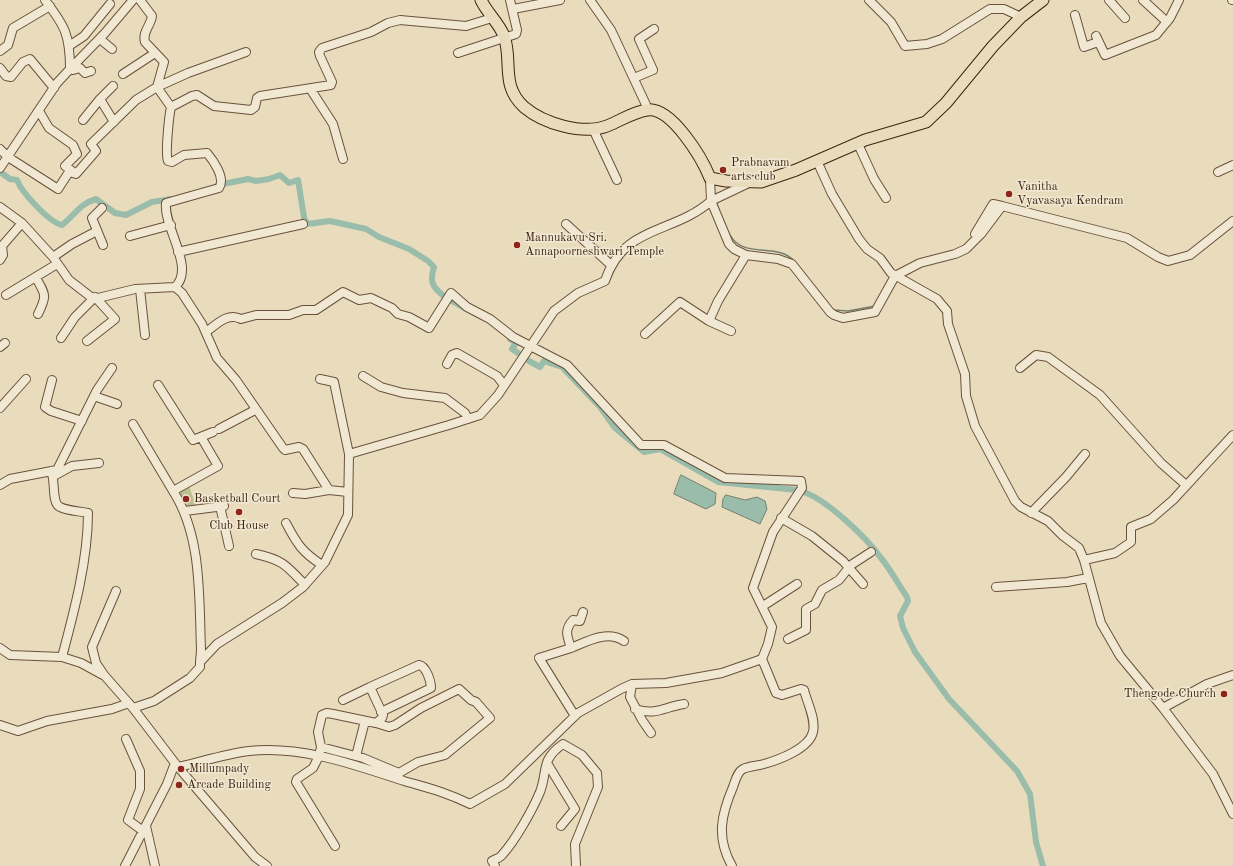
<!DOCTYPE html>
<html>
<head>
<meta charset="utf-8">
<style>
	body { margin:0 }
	canvas { display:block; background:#e9dcbc }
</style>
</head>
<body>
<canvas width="1233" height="866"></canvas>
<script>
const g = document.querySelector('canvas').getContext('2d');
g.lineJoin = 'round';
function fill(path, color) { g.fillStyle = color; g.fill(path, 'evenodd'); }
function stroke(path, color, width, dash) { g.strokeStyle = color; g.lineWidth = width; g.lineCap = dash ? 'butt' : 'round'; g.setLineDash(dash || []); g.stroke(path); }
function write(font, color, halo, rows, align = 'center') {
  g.font = font + ' "Old Standard TT",serif'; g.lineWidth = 3; g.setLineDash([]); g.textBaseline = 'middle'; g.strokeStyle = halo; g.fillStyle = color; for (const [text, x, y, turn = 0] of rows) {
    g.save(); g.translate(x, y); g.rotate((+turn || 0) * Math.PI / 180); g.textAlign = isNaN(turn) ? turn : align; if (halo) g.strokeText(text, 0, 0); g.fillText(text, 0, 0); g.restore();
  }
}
const green = new Path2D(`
	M 188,484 L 197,508 L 186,510 L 173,491 Z`);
const water = new Path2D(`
	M 681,475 L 716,493 L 715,504 L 706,509 L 674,494 Z
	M 726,495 L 745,500 L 757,497 L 765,501 L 767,509 L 760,524 L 722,507 L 723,499 Z`);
const stream = new Path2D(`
	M 717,204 L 719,210
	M 730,235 C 744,260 778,241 795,262
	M 834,310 L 848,311 L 875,306`);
const canal = new Path2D(`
	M 0,172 L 10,179 L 17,180 C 22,193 49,222 62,225 C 75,215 79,204 96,199 L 115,213 L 126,215 L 152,202 L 171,199
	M 218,185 L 248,179 L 256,181 L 269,179 L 280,175 L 289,183 L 298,180 L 304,217 L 307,224 L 330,221 L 366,229 L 379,237 L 409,249 L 428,261 L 434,267 C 429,282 433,288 445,297
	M 450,300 L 466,309
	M 510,339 L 516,343 L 512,349 L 518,353
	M 529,361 L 540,367 L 544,361 L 562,367 L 600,407 L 615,428 L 644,452 L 660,449 L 718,482 L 797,490
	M 804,492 C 828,501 866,537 881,558 C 891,570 898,584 907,597 L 908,601 L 900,616 L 903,628 L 915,652 L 949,699 L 1017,771 L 1030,794 L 1036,842 L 1043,866`);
const minor = new Path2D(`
	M 590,0 L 611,30 L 648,109
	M 869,0 L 891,22 L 905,46 L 927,44 L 942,39 L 990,9 L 1004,9 L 1021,17
	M 1109,0 L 1125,18
	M 1143,0 L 1167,22
	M 1232,0 L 1233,0
	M 513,9 L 560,0
	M 1075,15 L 1084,47 L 1098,42
	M 1096,36 L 1105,55 L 1156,35 L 1170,18 L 1179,0
	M 100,39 L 112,49
	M 69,46 L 84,36 L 110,4
	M 0,51 L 8,45 L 13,28 L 50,6
	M 458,53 L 516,34 L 517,30 L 510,0
	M 0,68 L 6,76 L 11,77 L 23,62 L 30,59 L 54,88
	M 70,69 L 105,33 L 133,0
	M 70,69 L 73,70 L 80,68 L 85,73 L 91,71
	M 123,74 L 155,53
	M 634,78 L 653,70 L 639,39 L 654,29
	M 113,86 L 100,99 L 114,122
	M 311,90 L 333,124 L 343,159
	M 171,107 L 157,87 L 188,73 L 246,52
	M 39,111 L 49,128 L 73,145 L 77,154 L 65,166 L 75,173
	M 83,120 L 100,99
	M 593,129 L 617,180
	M 858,144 L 874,179 L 886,198
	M 0,149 L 8,157 L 58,189 L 69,172 L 76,174 L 96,151 L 91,144 L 136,100 L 157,87 L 164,62 L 145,42 C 142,32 151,25 152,16 L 140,0
	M 817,161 L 832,194 L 859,239 L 867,249 L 880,258 L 891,273 L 937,299 L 947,311 L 948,324 L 965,374 L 966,396 L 975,426 L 1015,501 L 1021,507 L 1048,521 L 1062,535 L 1079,548 L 1084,560 L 1101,623 L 1120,656 L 1163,708 L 1213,774 L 1233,814
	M 0,168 L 57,83 L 70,69 C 70,35 65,26 45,0
	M 1218,172 L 1233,165
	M 751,182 L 711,201 L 729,244 L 734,249 L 746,255 L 778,259 L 792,264 L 830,312 L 834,315 L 843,318 L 875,312 L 895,276 L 920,263 L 955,254 L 966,249 L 981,234 L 1002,206 L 1127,238 L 1158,257 L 1168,261 L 1190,255 L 1233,221
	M 0,207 L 22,223 L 53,257 L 69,280 L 91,297 L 98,298 L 135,289 L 175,287 C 196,268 163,227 166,203 L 219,188 C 226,178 213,160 207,153 L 184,155 L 172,162 L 168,161 C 165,154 169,116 171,107 L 192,96 L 197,95 L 214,106 L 251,110 L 255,107 L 257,98 L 260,96 L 331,85 L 332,82 L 320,56 L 319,52 L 322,48 L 371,32 L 388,23 L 400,20 L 466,26 L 492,18
	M 102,208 L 92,218 L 103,245
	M 566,224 L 611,265
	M 975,234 L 993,204 L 1002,206
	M 130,236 L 171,225
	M 178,252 L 303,224
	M 53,257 L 72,244 L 97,231
	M 0,260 L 3,255 L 2,246 L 22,223
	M 36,278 C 46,295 47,296 38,314
	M 175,287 L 182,293 L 202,324 L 217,358 L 236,380 L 283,448 L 285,450 L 299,447 L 303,449 L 329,490 L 348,492
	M 140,289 L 145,335
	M 6,295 L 57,264
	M 709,321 L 718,301 L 746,255
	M 645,334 L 680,302 L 709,321 L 731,331
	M 61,338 L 75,317 L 95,297 L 115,319 L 87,341
	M 0,347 L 5,343
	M 447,364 L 452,355 L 457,353 L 497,376 L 504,385
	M 1020,368 L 1036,355 L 1048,357 L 1100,395 L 1161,463 L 1186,485
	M 363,376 L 381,387 L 403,393 L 445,398 L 465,413 L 468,419
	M 320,379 L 334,382 L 349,454
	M 52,380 L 45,407 L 51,411 L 82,421
	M 158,385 L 193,440 L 213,432
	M 94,396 L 117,404
	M 0,408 L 26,379
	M 133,424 L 173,491
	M 219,429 L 255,410
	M 51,471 C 56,481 51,503 60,507 C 68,511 79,511 88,513 C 88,560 74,612 62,657
	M 54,476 L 72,466 L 99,463
	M 0,485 L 10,479 L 57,470 L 97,390 L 112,368
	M 293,493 L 305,494 L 329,490
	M 220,506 L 229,546
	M 185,511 L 224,506
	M 1031,513 L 1066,477 L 1085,454
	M 781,518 L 812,536 L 843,561 L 863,584
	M 286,523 C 297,544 302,552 322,565
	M 256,554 C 283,560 286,565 305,585
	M 1084,560 L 1115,553 L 1131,542 L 1131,527 L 1151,519 L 1173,500 L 1233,435
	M 996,587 L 1067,582 L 1088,578
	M 116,591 L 92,647 L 96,663 L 104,675 L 133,708 L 178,767 L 255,857 L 267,866
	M 763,606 L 797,584
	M 788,639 L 806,630 L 806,609 L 815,604 L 822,590 L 839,580 L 851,565 L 871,552
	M 0,648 L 10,655 L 62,657 L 81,663 L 103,675
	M 571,648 C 588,641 607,630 624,641
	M 200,662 L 201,650 C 199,597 202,536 173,491 L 218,466 L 201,437
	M 632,684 L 630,697 L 642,720 L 651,733
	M 370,687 L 419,665 C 426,666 431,681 431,688 L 381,712
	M 133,708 L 154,701 L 190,678 L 200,667 L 200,662 L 217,644 L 282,603 L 303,587 L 325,562 L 348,515 L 349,454 L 449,425 L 480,415 L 498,395 L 554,311 L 578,293 L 605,281 C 624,224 672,235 711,201 L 710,178
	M 1163,708 L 1207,684 L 1233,675
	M 635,709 C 656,716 664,707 684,704
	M 575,716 L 539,658 L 571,648 C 567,636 564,630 573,620 L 580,621 L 583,612
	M 0,725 L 18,731 L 47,721 L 112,709 L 129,703
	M 126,739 L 140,771 L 140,789 L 128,820 L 143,831
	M 321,747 L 363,758 L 399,773 L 418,762 L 445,755 L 490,718 L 476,702 L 471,700 L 459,689 L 421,708 L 395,725 L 389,727 L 376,723
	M 356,756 L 365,721
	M 547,763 L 575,809 L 561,826
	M 178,767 C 201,762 225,754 249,751 C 301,745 355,765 404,781 C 428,788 446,792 470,804 L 505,784 L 578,713 L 621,689 L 632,684 L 666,683 L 722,673 L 762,659 L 768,644 L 772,627 L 753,588 L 773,532 L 802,488 L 801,481 L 725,478 L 664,445 L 641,445 L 567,365 L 513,337 L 490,319 L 467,307 L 451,293 L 429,328 L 409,317 L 398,314 L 392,308 L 371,298 L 359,300 L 343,292 L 316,310 L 303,310 L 289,315 L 256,315 L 241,319 C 228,312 217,324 206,332
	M 146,826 L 155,866
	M 335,846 L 296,782 L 297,779 L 313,768 L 319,756 L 321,747 L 318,732 L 322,715 L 327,713 L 333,714 L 376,723 L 382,718 L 383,715 L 370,687 L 343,700
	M 125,866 L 167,784 L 175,763
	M 495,866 L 492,861 C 495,859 500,858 502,855 C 515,841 533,809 540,792 C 548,771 540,760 563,744 L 582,755 L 597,773 L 598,787 L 575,844 L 576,866
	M 732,866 C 716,838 721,815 733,787 C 735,782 737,772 743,769 C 749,766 757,766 764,764 C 778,760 809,749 813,732 C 816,719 807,702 804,690 L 801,689 L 782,695 L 776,693 L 762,659`);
const major = new Path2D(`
	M 481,0 C 487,13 499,23 504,36 C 513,61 500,85 524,107 C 544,124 583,135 607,126 C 620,121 633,112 647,110 C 671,106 702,158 710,178 L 726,181 L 761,182 L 796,170 L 865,140 L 926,122 L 946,103 L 993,46 L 1021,17 L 1043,0`);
const markers = [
	[723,170,4,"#8f2418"],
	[1009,194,4,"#8f2418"],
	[517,245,4,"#8f2418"],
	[186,499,4,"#8f2418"],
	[239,512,4,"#8f2418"],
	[1224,694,4,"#8f2418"],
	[181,769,4,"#8f2418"],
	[179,785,4,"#8f2418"]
];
const poiNames = [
	["Prabnavam",731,163],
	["arts club",731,177],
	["Vanitha",1017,187],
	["Vyavasaya Kendram",1017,201],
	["Mannukavu Sri.",525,238],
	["Annapoorneshwari Temple",525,252],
	["Basketball Court",194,499],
	["Club House",239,526,"center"],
	["Thengode Church",1216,694,"right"],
	["Millumpady",189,769],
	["Arcade Building",187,785]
];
fill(green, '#babf8e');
fill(water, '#99bcab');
stroke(water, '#757f6e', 1);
stroke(stream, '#757f6e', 1.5);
stroke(canal, '#99bcab', 6);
stroke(minor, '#6a513c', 10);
stroke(major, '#3f2312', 13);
stroke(minor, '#f1e8d3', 8);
stroke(major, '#e9dcbc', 11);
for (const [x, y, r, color] of markers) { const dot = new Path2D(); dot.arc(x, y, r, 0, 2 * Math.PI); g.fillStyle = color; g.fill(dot); stroke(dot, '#f1e8d3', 1.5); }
write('12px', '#3f2312', '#f1e8d3', poiNames, 'left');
</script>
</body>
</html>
